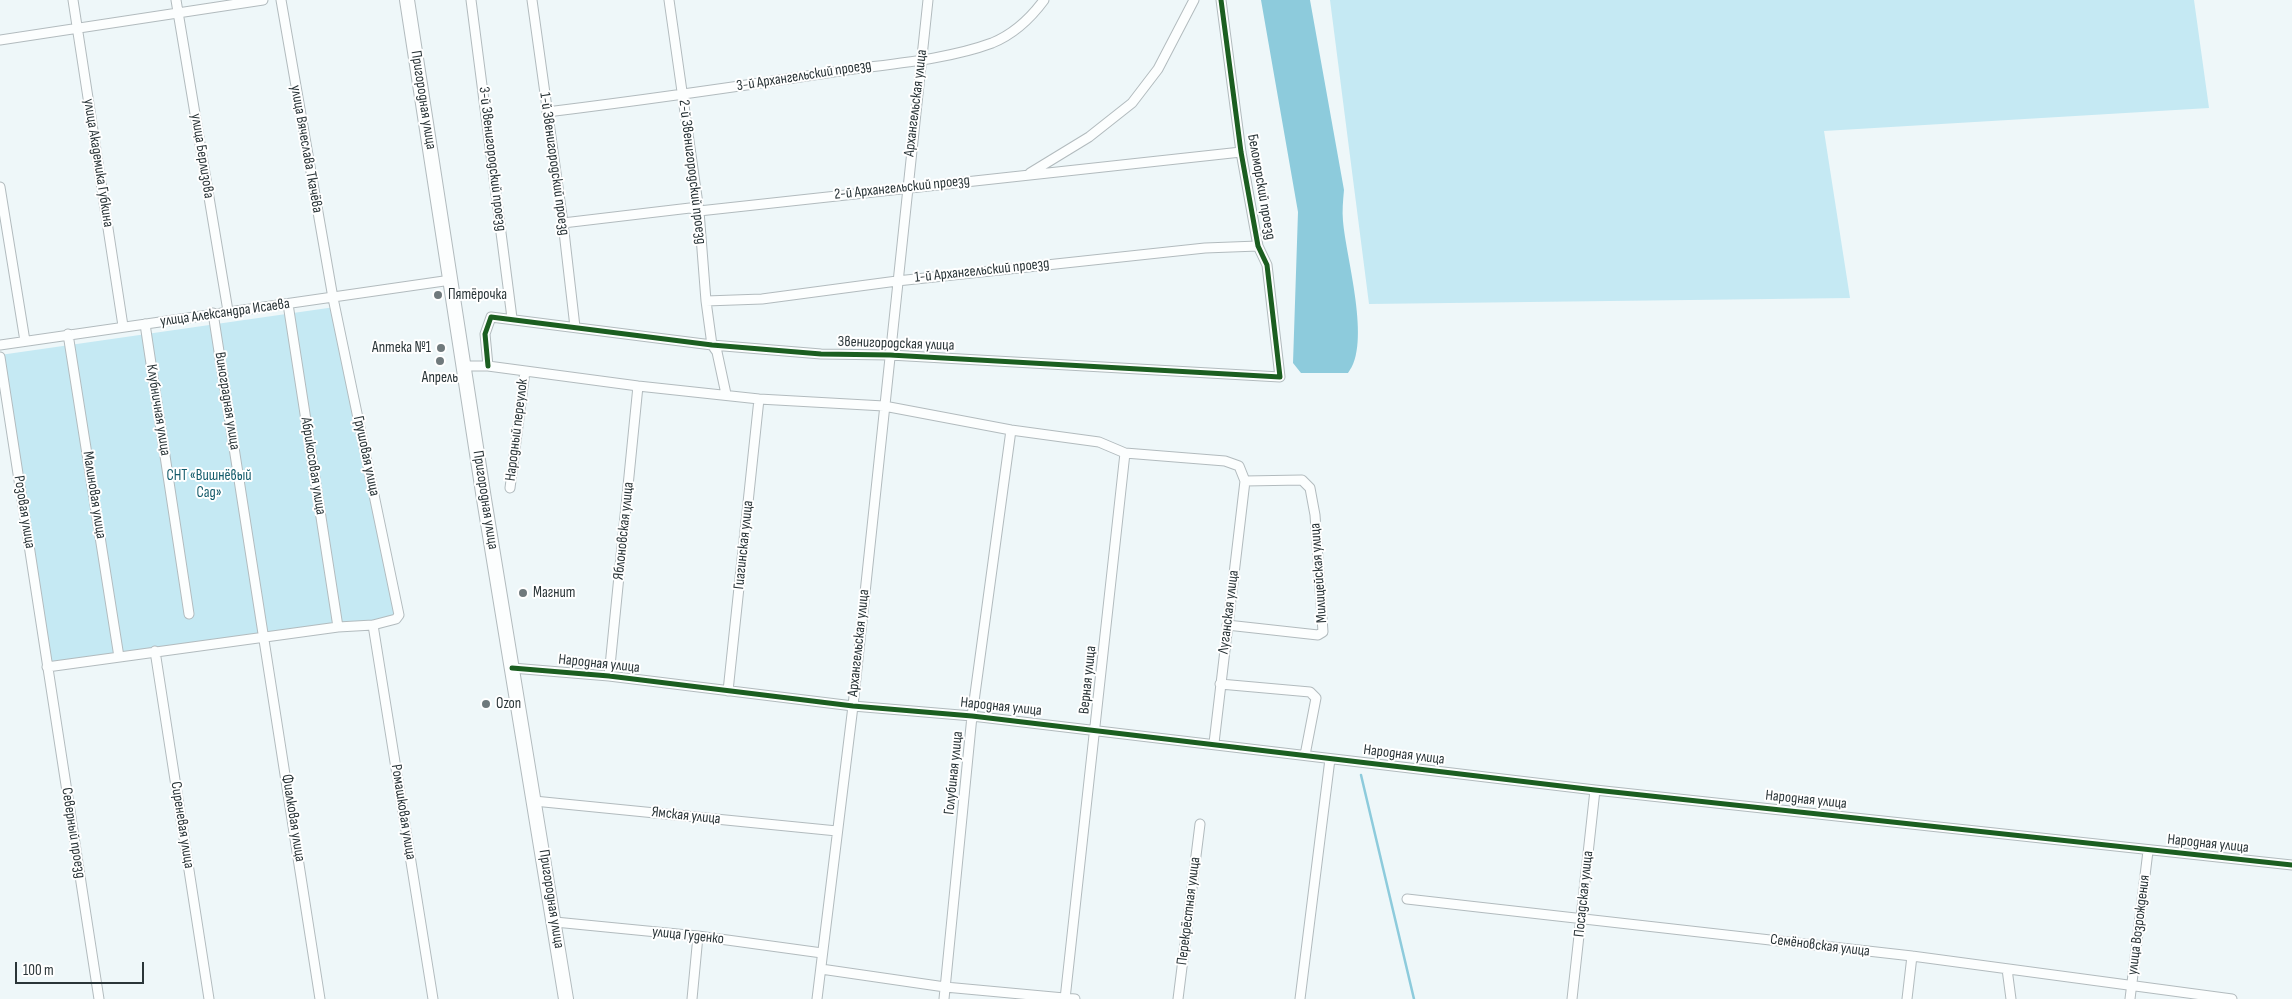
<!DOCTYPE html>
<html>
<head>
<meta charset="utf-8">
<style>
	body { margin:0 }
	#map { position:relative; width:2292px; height:999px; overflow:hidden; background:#eef7f9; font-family:"Sofia Sans Condensed",sans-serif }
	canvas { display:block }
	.scale { position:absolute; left:15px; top:962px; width:129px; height:22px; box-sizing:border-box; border:2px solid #2a3538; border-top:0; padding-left:6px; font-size:15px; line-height:18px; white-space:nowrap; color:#2a3538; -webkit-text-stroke:4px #fff; paint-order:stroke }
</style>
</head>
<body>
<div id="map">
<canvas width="2292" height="999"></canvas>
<div class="scale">100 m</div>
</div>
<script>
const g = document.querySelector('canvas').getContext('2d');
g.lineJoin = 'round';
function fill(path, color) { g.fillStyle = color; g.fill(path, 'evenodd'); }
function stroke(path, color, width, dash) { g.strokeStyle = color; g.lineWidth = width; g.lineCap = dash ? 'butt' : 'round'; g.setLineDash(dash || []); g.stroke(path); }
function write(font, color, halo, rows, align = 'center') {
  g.font = font + ' "Sofia Sans Condensed",sans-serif'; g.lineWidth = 4; g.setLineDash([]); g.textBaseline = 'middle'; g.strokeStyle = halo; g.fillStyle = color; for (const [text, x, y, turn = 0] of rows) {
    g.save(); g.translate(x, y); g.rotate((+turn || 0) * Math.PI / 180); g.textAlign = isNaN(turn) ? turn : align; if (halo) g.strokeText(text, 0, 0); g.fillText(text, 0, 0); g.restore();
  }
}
const green = new Path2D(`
	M 1330,0 L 2194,0 L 2209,108 L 1824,131 L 1850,298 L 1369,304 Z
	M 335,307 L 398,617 L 47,667 L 0,355 Z`);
const water = new Path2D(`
	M 1261,0 L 1310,0 L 1344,190 C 1343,201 1342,211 1343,221 C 1346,258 1372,344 1348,373 L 1301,373 L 1293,363 L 1298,212 Z`);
const stream = new Path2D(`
	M 1361,775 L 1414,999`);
const street = new Path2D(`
	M 73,0 L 123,326
	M 176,0 L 228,311
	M 471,0 L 512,318
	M 532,0 L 563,223 L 575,327
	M 669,0 L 699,211 L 706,301 L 712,345 L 717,352 L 726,394
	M 0,40 L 263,0
	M 547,112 C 645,100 742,86 840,71 C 888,64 946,60 992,43 C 1014,34 1030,19 1044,0
	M 1030,173 L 1089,137 L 1132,103 L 1158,69 L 1194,0
	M 0,187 L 25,341
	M 563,223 L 690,208 L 699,211 L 1241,152
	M 706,301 L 762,299 L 897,281 L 1205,248 L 1258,246
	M 288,304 L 338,627
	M 213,313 L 320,999
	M 145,324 L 189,614
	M 68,334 L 119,657
	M 0,345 L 451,280
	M 0,357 L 99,999
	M 464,366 L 488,366 L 638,386 L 759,399 L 884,406 L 1011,430 L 1099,442 L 1125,453 L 1225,461 L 1239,466 L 1245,481 L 1302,480 L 1310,488 L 1315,515 L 1323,632 L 1318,635 L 1227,625
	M 488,366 L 485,334 L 491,317 L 712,345 L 821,354 L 890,355 L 1280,377 L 1267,265 L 1258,246 L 1241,152 L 1221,0
	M 510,488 L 525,371
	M 373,625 L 433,999
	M 155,651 L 209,999
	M 47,667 L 338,627 L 373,625 L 396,619 L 399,615 L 333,298 L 281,0
	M 512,668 L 609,676 L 853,706 L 972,716 L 1595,790 L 2292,865
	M 609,676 L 638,386
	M 1220,684 L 1310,692 L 1316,698 L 1305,755
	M 728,691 L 759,399
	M 1214,743 L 1245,481
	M 534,801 L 837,831
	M 1407,899 L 1912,956 L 2232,999
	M 555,922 L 698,936 L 822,953
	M 821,969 L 945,987 L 1075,999
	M 2007,969 L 2011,999
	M 692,999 L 698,936
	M 817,999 L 853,706 L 928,0
	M 944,999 L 972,716 L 1011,430
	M 1065,999 L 1125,453
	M 1178,999 L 1200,824
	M 1300,999 L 1330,759
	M 1572,999 L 1595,790
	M 1907,999 L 1912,956
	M 2130,999 L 2148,851`);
const secondary = new Path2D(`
	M 407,0 L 484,499 L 566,999`);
const cycleway = new Path2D(`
	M 488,366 L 485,334 L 491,317 L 712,345 L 821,354 L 890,355 L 1280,377 L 1267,265 L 1258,246 L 1241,152 L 1221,0
	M 512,668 L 609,676 L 853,706 L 972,716 L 1595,790 L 2292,865`);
const markers = [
	[438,295,5,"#6f797c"],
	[441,348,5,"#6f797c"],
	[440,361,5,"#6f797c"],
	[523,593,5,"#6f797c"],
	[486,704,5,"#6f797c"]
];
const streetNames = [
	["3-й Архангельский проезд",804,76,-9],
	["Пригородная улица",423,100,81],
	["Архангельская улица",916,103,-83],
	["улица Вячеслава Ткачёва",306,149,80],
	["улица Берлизова",202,156,81],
	["3-й Звенигородский проезд",492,159,83],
	["улица Академика Губкина",98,163,81],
	["1-й Звенигородский проезд",554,164,82],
	["2-й Звенигородский проезд",692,172,83],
	["Беломорский проезд",1261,187,80],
	["2-й Архангельский проезд",902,188,-6],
	["1-й Архангельский проезд",982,271,-6],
	["улица Александра Исаева",225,313,-8],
	["Звенигородская улица",896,344,2],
	["Виноградная улица",227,401,81],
	["Клубничная улица",158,410,81],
	["Народный переулок",517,430,-83],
	["Грушовая улица",366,456,78],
	["Абрикосовая улица",313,466,81],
	["Малиновая улица",94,495,81],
	["Пригородная улица",485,500,81],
	["Розовая улица",24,512,81],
	["Яблоновская улица",624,531,-84],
	["Гиагинская улица",744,545,-84],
	["Милицейская улица",1319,573,-94],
	["Луганская улица",1229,612,-83],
	["Архангельская улица",859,643,-84],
	["Народная улица",599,664,6],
	["Верная улица",1088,680,-84],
	["Народная улица",1001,707,6],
	["Народная улица",1404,755,7],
	["Голубиная улица",954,773,-84],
	["Народная улица",1806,800,6],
	["Ромашковая улица",403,812,81],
	["Ямская улица",686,816,6],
	["Фиалковая улица",293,818,81],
	["Сиреневая улица",182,825,81],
	["Северный проезд",73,833,81],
	["Народная улица",2208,844,6],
	["Посадская улица",1584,894,-84],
	["Пригородная улица",551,899,81],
	["Перекрёстная улица",1189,911,-83],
	["улица Возрождения",2139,925,-83],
	["улица Гуденко",688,936,6],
	["Семёновская улица",1820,946,7]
];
const poiNames = [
	["Пятёрочка",448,295],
	["Аптека №1",431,348,"right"],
	["Апрель",440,378,"center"],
	["Магнит",533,593],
	["Ozon",496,704]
];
const parkNames = [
	["СНТ «Вишнёвый",209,476],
	["Cад»",209,493]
];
fill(green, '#c5e9f3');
fill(water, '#8dcbdc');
stroke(stream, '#8dcbdc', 2.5);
stroke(street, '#b2bbbe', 11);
stroke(secondary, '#b2bbbe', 16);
stroke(street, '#fcfefe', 9);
stroke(secondary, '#fcfefe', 14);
stroke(cycleway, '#1b5e20', 5);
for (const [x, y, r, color] of markers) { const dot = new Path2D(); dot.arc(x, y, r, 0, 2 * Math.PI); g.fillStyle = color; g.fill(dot); stroke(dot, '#fff', 2); }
write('15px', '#2a3538', '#fff', streetNames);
write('15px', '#2a3538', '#fff', poiNames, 'left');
write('15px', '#145b6b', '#fff', parkNames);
</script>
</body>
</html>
